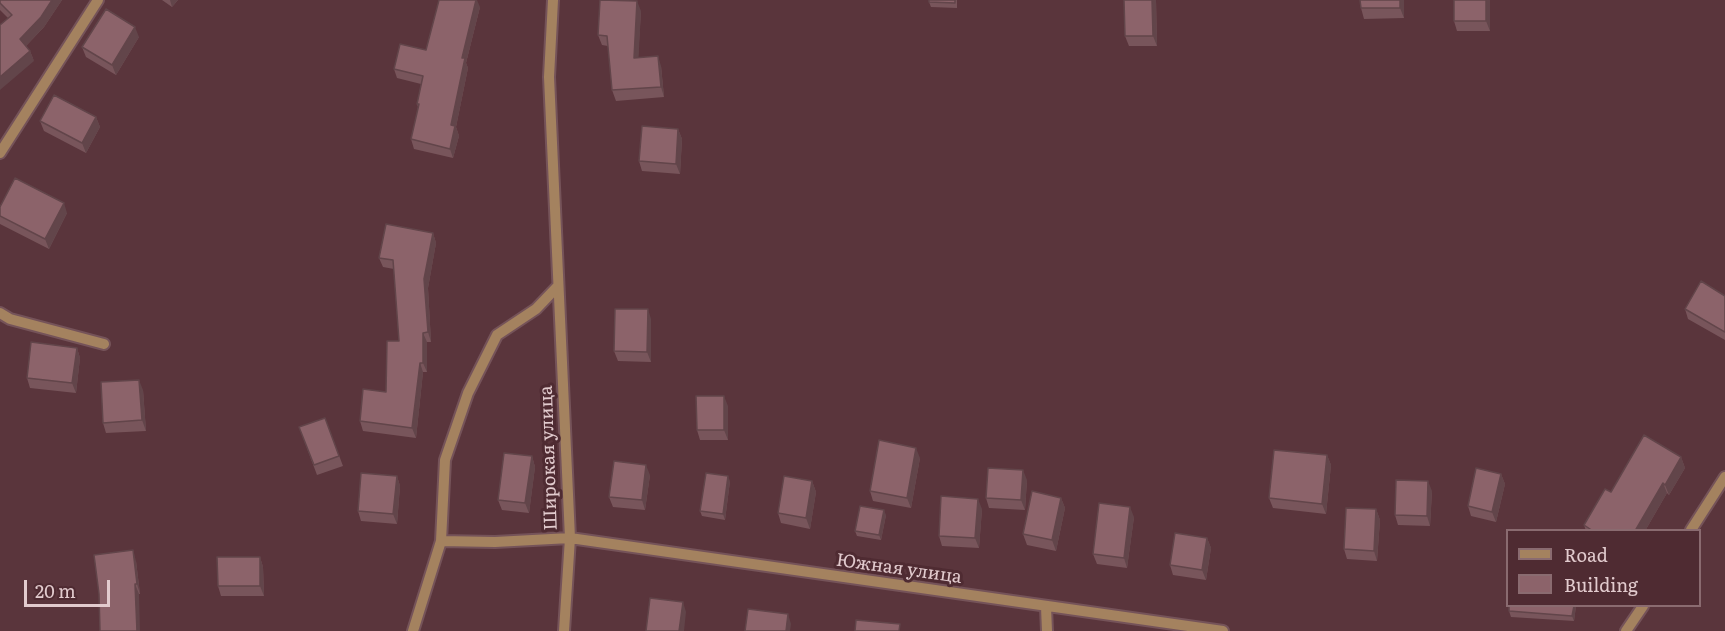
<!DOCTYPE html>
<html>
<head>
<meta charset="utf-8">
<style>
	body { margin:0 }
	#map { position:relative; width:1725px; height:631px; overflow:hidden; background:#5a353c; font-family:Literata,serif }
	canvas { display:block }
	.legend { position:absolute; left:1506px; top:529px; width:195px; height:78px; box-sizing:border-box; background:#4f2b32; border:2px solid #8a6b70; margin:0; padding:8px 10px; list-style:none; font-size:18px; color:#e2cbce }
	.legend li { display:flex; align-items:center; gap:12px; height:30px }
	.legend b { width:30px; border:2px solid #8a6b70 }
	.scale { position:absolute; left:24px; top:580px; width:86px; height:27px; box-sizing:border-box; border:3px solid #e2cbce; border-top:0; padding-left:8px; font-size:18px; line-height:21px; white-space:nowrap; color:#e2cbce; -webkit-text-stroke:4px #4f2b32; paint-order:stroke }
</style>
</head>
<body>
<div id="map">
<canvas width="1725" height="631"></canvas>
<ul class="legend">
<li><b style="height:8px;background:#a4825f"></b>Road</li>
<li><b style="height:16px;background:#8c636a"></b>Building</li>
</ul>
<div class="scale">20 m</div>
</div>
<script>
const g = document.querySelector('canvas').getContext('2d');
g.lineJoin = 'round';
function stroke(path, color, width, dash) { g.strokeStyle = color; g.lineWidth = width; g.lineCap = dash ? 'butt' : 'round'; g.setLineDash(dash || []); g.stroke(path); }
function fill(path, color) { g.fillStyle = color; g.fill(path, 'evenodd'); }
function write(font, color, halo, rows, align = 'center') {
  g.font = font + ' Literata,serif'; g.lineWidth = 6; g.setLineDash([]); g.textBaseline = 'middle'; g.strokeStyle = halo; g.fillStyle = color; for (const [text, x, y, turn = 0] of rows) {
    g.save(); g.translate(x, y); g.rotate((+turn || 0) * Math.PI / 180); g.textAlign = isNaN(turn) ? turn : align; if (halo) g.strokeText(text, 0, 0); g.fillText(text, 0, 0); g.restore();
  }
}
const minor = new Path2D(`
	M 553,0 L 549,77 L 570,538 L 564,631
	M 0,153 L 98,0
	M 0,313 L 10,319 L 104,344
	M 1691,530 L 1725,477
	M 441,541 L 445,460 L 468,393 L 497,335 L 536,309 L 558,286
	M 1046,607 L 1047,631
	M 413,631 L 441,541 L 495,542 L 570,538 L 1223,631
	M 1626,631 L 1643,606`);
const wall = new Path2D(`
	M 0,0 L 62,0 L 44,27 L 26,46 L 30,51 L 34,61 L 8,18 L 0,10 Z
	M 162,0 L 178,0 L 172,7 Z
	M 957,0 L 957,8 L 931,7 L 929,2 Z
	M 1156,0 L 1157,46 L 1129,46 L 1125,36 Z
	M 1360,0 L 1404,0 L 1404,18 L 1364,19 L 1361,8 Z
	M 1454,0 L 1490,0 L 1490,31 L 1457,31 L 1454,21 Z
	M 480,7 L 466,63 L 468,68 L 456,127 L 459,136 L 453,158 L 414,149 L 411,139 L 418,107 L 417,104 L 421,84 L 397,78 L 394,69 L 426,50 Z
	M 641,11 L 638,58 L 661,66 L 664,97 L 616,101 L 612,90 L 608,46 L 602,45 L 598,35 Z
	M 139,37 L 116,75 L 86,57 L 82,47 Z
	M 96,117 L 100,127 L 86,153 L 44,131 L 40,121 Z
	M 678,129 L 682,139 L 680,174 L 642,171 L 639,161 Z
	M 0,207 L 67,213 L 49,249 L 0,224 Z
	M 433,233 L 436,243 L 428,288 L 431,342 L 427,342 L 427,372 L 423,372 L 416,438 L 363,431 L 360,421 L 386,392 L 399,341 L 394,269 L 383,267 L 379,258 Z
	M 1725,296 L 1725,340 L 1688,319 L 1685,309 Z
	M 651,319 L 651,362 L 618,361 L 614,351 Z
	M 77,348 L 80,358 L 76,393 L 30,388 L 27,378 Z
	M 143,390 L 146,431 L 106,433 L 103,423 Z
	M 728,406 L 728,440 L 700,440 L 697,430 Z
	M 325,418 L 343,466 L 317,475 L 299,427 Z
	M 1327,455 L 1331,465 L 1326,514 L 1273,508 L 1269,498 Z
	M 532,456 L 535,467 L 529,513 L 502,510 L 498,500 Z
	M 1681,457 L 1685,468 L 1669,495 L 1667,493 L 1645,531 L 1586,531 L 1584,525 Z
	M 920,458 L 911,508 L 873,501 L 870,491 Z
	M 1501,474 L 1505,484 L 1496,522 L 1471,516 L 1468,506 Z
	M 650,475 L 645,510 L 613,507 L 609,497 Z
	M 397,476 L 400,486 L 397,524 L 361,521 L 358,511 Z
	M 1027,480 L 1025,510 L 989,508 L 986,498 Z
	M 730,481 L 725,520 L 702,516 L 700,511 Z
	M 812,481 L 816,492 L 810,529 L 781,523 L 778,513 Z
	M 1432,491 L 1430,526 L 1398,525 L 1395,515 Z
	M 1061,498 L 1065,508 L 1056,551 L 1027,545 L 1023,534 Z
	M 982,509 L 979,548 L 942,546 L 939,536 Z
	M 1376,509 L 1380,520 L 1377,561 L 1347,559 L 1344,549 Z
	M 886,515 L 881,540 L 857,536 L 855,531 Z
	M 1134,517 L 1127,568 L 1097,564 L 1093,554 Z
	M 1207,538 L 1211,548 L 1206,580 L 1173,575 L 1170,565 Z
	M 260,557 L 263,567 L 264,596 L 221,596 L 218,586 Z
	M 136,561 L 140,594 L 139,594 L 100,631 Z
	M 1576,606 L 1574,621 L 1511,617 L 1509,611 Z`);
const shadedWall = new Path2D(`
	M 52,0 L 62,0 L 44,27 L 23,49 L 20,39 Z
	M 170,0 L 178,0 L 172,7 Z
	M 476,0 L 477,0 L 480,7 L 466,63 L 468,68 L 456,127 L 459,136 L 453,158 L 450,149 L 451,125 L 462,58 Z
	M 1152,0 L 1156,0 L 1157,46 L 1153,36 Z
	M 1400,0 L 1404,0 L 1404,18 L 1400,8 Z
	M 1486,0 L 1490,0 L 1490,31 L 1486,21 Z
	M 637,1 L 641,11 L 638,68 L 634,58 Z
	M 135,27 L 139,37 L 116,75 L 112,65 Z
	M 30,51 L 34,61 L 0,90 L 0,77 Z
	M 658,56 L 661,66 L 664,97 L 661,87 Z
	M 96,117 L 100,127 L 86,153 L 82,143 Z
	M 678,129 L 682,139 L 680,174 L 676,164 Z
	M 64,203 L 67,213 L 49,249 L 45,239 Z
	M 433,233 L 436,243 L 428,288 L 431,342 L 428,332 L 424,279 Z
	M 648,309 L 651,319 L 651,362 L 647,352 Z
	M 423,333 L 427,342 L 427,372 L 423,363 Z
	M 77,348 L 80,358 L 76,393 L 72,383 Z
	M 420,363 L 423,372 L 416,438 L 412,428 Z
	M 139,380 L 143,390 L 146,431 L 142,420 Z
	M 724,396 L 728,406 L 728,440 L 724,430 Z
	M 916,448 L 920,458 L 911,508 L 907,498 Z
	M 1327,455 L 1331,465 L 1326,514 L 1322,504 Z
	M 532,456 L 535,467 L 529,513 L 525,503 Z
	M 1681,457 L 1685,468 L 1669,495 L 1665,485 Z
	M 646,465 L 650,475 L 645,510 L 642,500 Z
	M 1023,470 L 1027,480 L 1025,510 L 1021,500 Z
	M 1501,474 L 1505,484 L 1496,522 L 1492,512 Z
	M 397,476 L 400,486 L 397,524 L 393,514 Z
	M 728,476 L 730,481 L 725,520 L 723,514 Z
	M 812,481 L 816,492 L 810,529 L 806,518 Z
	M 1428,481 L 1432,491 L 1430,526 L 1427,516 Z
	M 1663,483 L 1667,493 L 1645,531 L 1635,531 Z
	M 1061,498 L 1065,508 L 1056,551 L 1052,540 Z
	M 978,499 L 982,509 L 979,548 L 975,538 Z
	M 1130,507 L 1134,517 L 1127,568 L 1124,558 Z
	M 1376,509 L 1380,520 L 1377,561 L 1374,551 Z
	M 884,510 L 886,515 L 881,540 L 879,535 Z
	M 1207,538 L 1211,548 L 1206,580 L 1202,570 Z
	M 133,550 L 136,561 L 140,594 L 137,584 Z
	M 260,557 L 263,567 L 264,596 L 260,586 Z
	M 135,584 L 139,594 L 140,631 L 137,631 Z
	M 683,602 L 686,612 L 684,631 L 679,631 Z
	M 1574,606 L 1576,606 L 1574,621 L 1572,616 Z
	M 788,614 L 791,624 L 790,631 L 786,631 Z`);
const building = new Path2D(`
	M 0,0 L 52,0 L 41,17 L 20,39 L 30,51 L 0,77 L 0,25 L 12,15 L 0,3 Z
	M 439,0 L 476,0 L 462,58 L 465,58 L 451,125 L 455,126 L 450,149 L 411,139 L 419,104 L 417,104 L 423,76 L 394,69 L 400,44 L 426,50 Z
	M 600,0 L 637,1 L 634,58 L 658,56 L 661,87 L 612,90 L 607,36 L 598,35 Z
	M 929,0 L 955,0 L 955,3 L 929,2 Z
	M 1124,0 L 1152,0 L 1153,36 L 1125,36 Z
	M 1360,0 L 1400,0 L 1400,8 L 1361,8 Z
	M 1454,0 L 1486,0 L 1486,21 L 1454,21 Z
	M 106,9 L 135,27 L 112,65 L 82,47 Z
	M 54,95 L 96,117 L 82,143 L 40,121 Z
	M 642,126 L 678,129 L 676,164 L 639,161 Z
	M 15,178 L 64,203 L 45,239 L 0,216 L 0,207 Z
	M 386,224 L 433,233 L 424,279 L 428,332 L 423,333 L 423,363 L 420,363 L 412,428 L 360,421 L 363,389 L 386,392 L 387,341 L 399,341 L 393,260 L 379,258 Z
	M 1701,281 L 1725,296 L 1725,332 L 1685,309 Z
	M 615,309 L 648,309 L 647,352 L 614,351 Z
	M 31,342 L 77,348 L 72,383 L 27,378 Z
	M 139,380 L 142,420 L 103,423 L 101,382 Z
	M 696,396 L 724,396 L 724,430 L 697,430 Z
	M 325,418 L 339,456 L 314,465 L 299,427 Z
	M 1644,435 L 1681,457 L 1665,485 L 1663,483 L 1635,531 L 1593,531 L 1584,525 L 1605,489 L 1611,492 Z
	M 879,440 L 916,448 L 907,498 L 870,491 Z
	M 1274,450 L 1327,455 L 1322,504 L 1269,498 Z
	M 504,453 L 532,456 L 525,503 L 498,500 Z
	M 614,461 L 646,465 L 642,500 L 609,497 Z
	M 988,468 L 1023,470 L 1021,500 L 986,498 Z
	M 1476,468 L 1501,474 L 1492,512 L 1468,506 Z
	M 361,473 L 397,476 L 393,514 L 358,511 Z
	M 706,473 L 728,476 L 723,514 L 700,511 Z
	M 784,476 L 812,481 L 806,518 L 778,513 Z
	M 1396,480 L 1428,481 L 1427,516 L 1395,515 Z
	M 1032,491 L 1061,498 L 1052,540 L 1023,534 Z
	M 941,496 L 978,499 L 975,538 L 939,536 Z
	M 1099,503 L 1130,507 L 1124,558 L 1093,554 Z
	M 860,506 L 884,510 L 879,535 L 855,531 Z
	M 1346,508 L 1376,509 L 1374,551 L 1344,549 Z
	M 1175,533 L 1207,538 L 1202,570 L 1170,565 Z
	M 133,550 L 137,584 L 135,584 L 137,631 L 100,631 L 99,594 L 94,555 Z
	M 217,557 L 260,557 L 260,586 L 218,586 Z
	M 650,598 L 683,602 L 679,631 L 646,631 Z
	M 1509,606 L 1574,606 L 1572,616 L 1509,611 Z
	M 748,609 L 788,614 L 786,631 L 745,631 Z
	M 856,620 L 900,624 L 899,631 L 855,631 Z`);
const streetNames = [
	["Широкая улица",549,458,-92],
	["Южная улица",899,569,8]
];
stroke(minor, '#755359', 14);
stroke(minor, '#a4825f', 10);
fill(wall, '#78555b');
fill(shadedWall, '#62454a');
fill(building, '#8c636a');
stroke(building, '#62454a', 1.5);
write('18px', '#e2cbce', '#4f2b32', streetNames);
</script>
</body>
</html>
